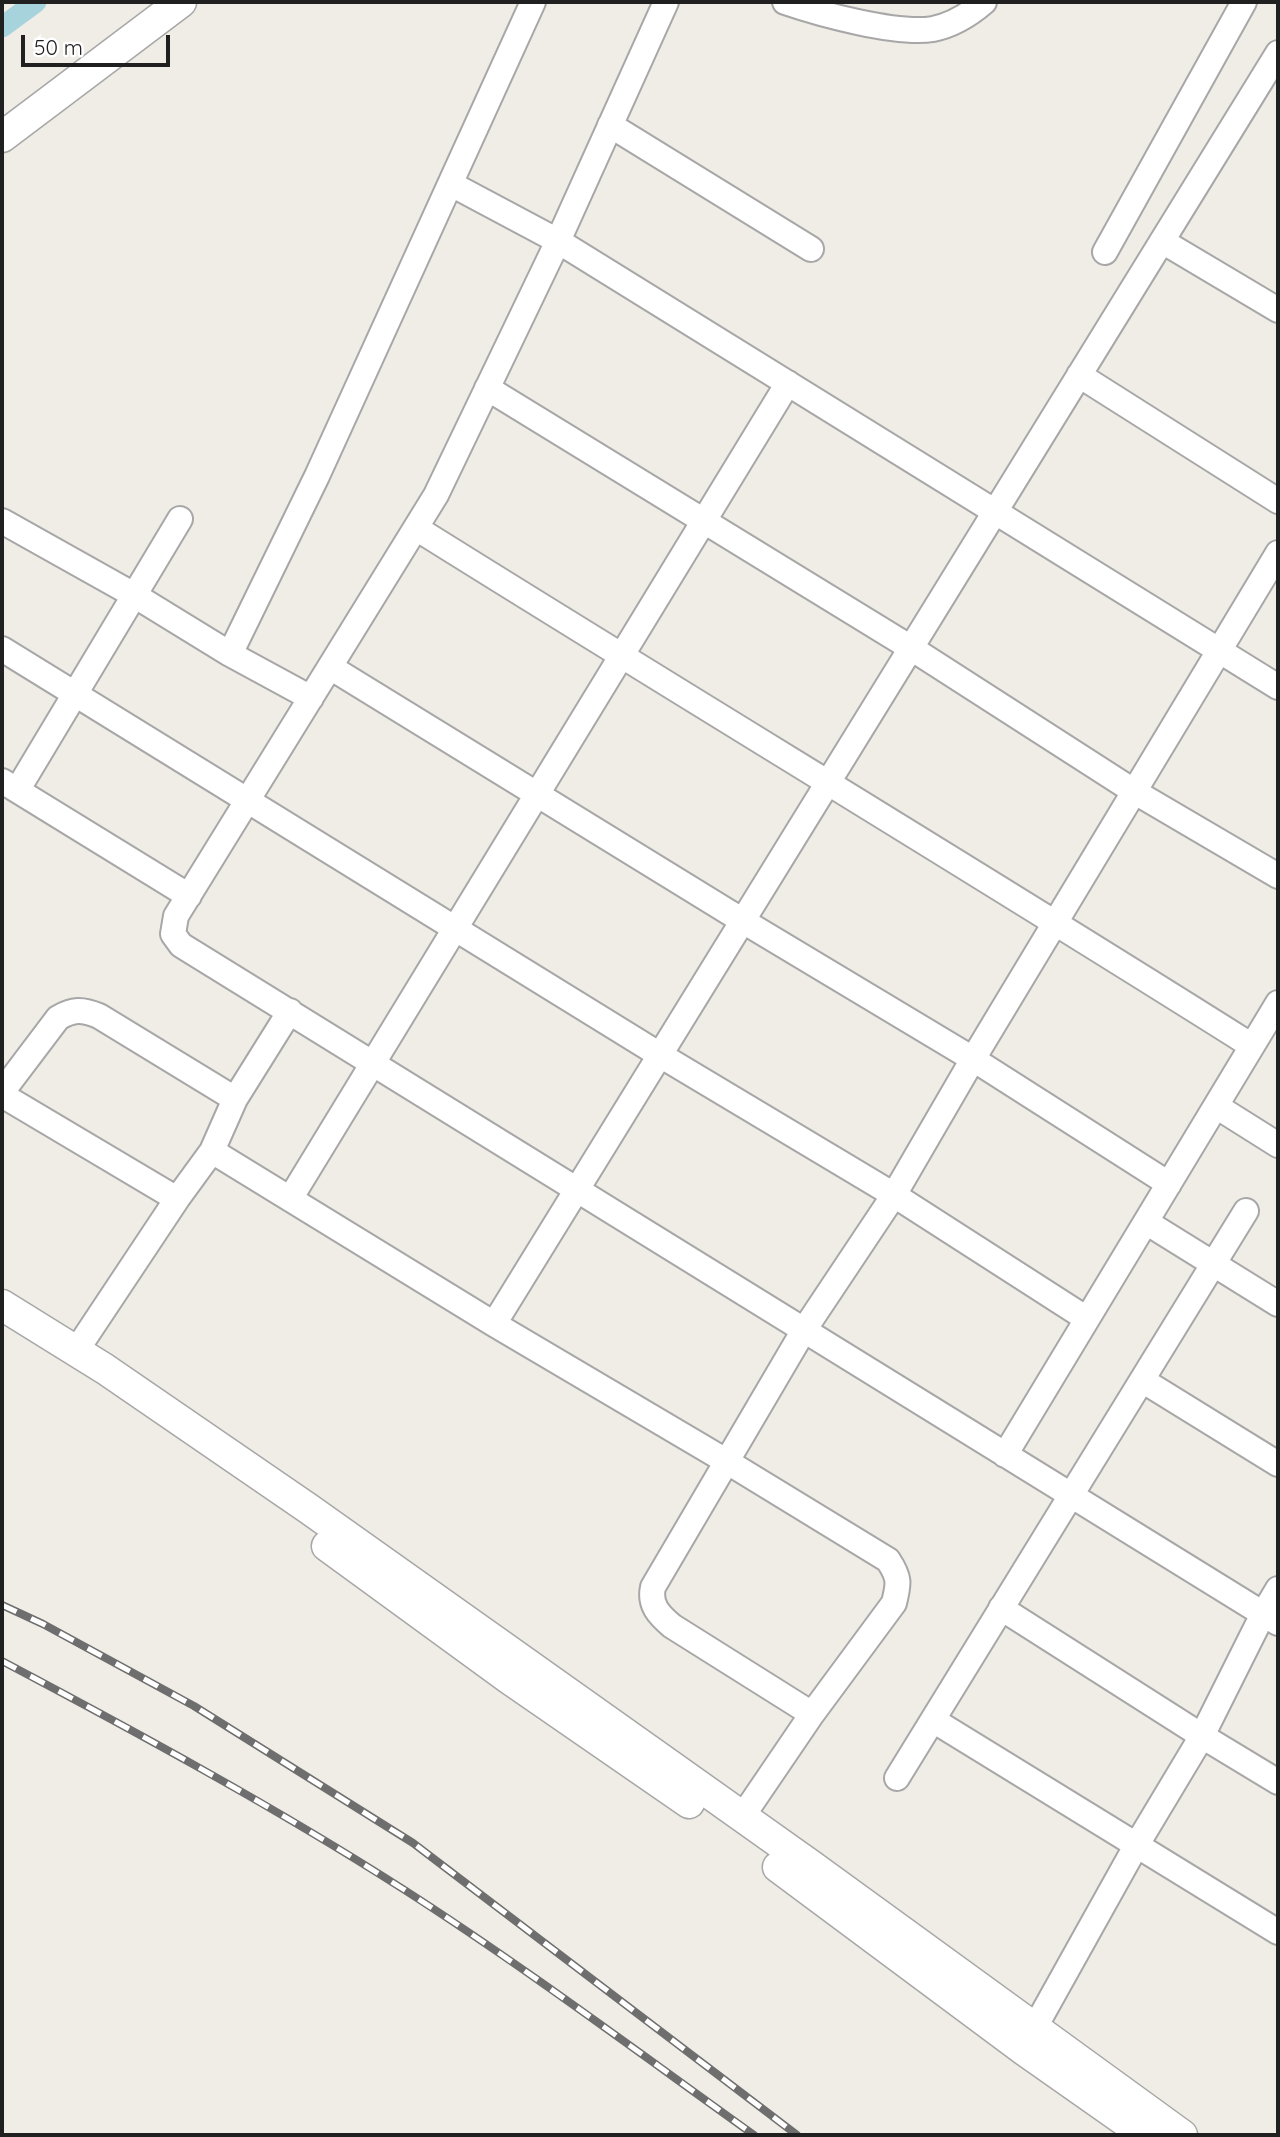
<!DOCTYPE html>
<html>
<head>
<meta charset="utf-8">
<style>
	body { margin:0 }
	#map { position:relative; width:1280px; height:2137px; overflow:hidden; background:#f0ece6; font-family:Quicksand,sans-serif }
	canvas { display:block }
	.frame { position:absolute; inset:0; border:4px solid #202020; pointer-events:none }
	.scale { position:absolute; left:21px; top:35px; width:149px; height:32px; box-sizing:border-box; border:4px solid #202020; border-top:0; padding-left:9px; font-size:21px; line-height:24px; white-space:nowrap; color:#202020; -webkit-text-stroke:5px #fff; paint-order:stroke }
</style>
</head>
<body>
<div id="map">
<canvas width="1280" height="2137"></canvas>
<div class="frame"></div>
<div class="scale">50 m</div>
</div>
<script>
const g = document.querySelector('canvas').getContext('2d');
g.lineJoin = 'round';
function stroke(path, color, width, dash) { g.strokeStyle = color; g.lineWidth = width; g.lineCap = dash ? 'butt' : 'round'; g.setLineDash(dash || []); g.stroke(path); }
const canal = new Path2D(`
	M 2,27 L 36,2`);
const minor = new Path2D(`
	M 666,2 L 558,241 L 436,495 L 176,916 L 173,934 L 181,945 L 1278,1623
	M 785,2 C 820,14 897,35 933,29 C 953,25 969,15 984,2
	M 610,125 L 811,249
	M 451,184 L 558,241 L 1278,687
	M 1162,241 L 1278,310
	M 1105,252 L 1244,2
	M 1079,375 L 1278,501
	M 487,388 L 911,648 L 1135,792 L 1278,876
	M 2,521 L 134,595 L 230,654 L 311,698
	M 416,528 C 694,702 975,871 1252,1046
	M 2,649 L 660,1055 L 894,1195 L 1087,1319
	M 230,654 L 317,476 L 533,2
	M 330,667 L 743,921 L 973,1059 L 1169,1184
	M 2,781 L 189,896
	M 18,789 L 180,519
	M 2,1092 L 58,1018 C 73,1009 82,1009 99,1016 L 235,1099
	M 2,1095 L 177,1199
	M 1216,1106 L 1278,1145
	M 212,1151 L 494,1324 L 726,1461 L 888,1560 C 900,1578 899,1583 894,1603 L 812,1714 L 742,1817
	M 290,1199 L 788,383
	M 1146,1222 L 1278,1304
	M 494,1324 L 1278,53
	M 76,1351 L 177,1199 L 212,1151 L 235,1099 L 290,1011
	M 1142,1380 L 1278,1464
	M 1005,1455 L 1278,1003
	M 1001,1608 L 1202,1736 L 1278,1782
	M 812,1714 L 672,1626 C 659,1615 649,1605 653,1587 L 804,1330 L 894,1195 L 973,1059 L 1278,553
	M 933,1720 L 1278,1932
	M 897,1778 L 1246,1211
	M 1025,2040 L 1034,2029 L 1136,1846 L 1202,1736 L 1263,1614 L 1278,1589`);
const tertiary = new Path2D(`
	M 2,137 L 181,2
	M 2,1305 L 105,1369 L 309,1509 L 809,1864 L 1182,2135
	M 327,1546 L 508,1678 L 689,1803
	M 778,1867 L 1024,2050 L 1145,2135`);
const rail = new Path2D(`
	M 2,1605 L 43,1624 L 194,1706 L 413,1843 L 797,2135
	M 2,1661 C 138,1733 273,1806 403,1889 C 523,1966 638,2052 754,2135`);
stroke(canal, '#a7d3dd', 21);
stroke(minor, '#a7a7a7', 28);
stroke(tertiary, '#a7a7a7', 33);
stroke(minor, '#fff', 24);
stroke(tertiary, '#fff', 30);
stroke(rail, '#6e6e6e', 8);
stroke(rail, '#fff', 5, [16]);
</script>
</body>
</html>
